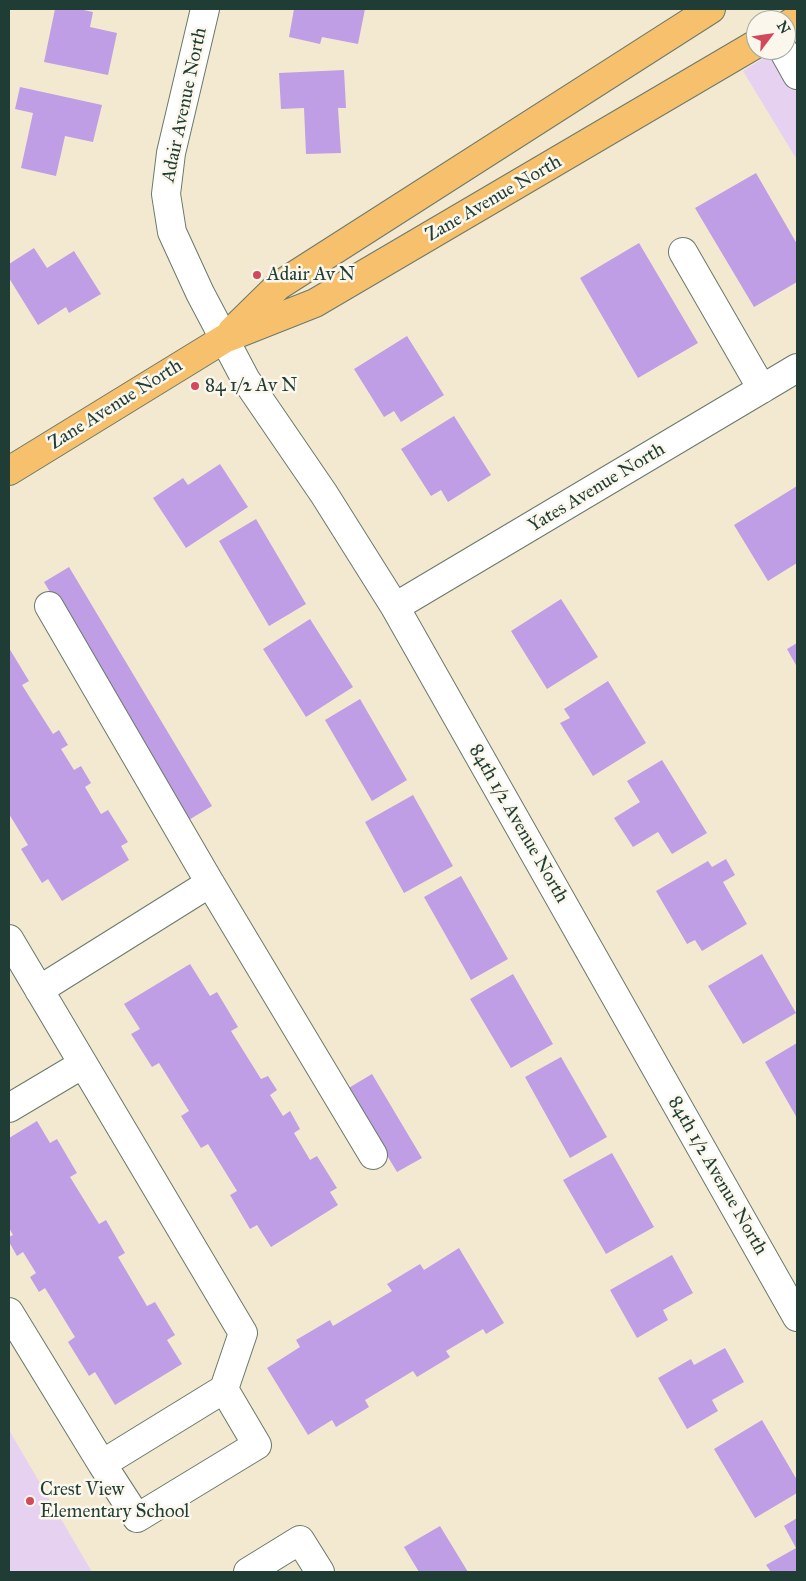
<!DOCTYPE html>
<html>
<head>
<meta charset="utf-8">
<style>
	body { margin:0 }
	#map { position:relative; width:806px; height:1581px; overflow:hidden; background:#f3e9d0; font-family:"IM FELL Great Primer",serif }
	canvas { display:block }
	.frame { position:absolute; inset:0; border:10px solid #1f3d34; pointer-events:none }
	.north { position:absolute; left:746px; top:10px; width:50px; height:50px; box-sizing:border-box; background:#fbf7ec; border:1px solid #a3ada2; border-radius:50%; rotate:59deg; font-size:14px; font-weight:700; line-height:20px; text-align:center; color:#1f3d34 }
	.north::after { content:''; display:block; margin:auto; width:18px; height:22px; background:#d1495b; clip-path:polygon(50% 0,100% 100%,50% 72%,0 100%) }
</style>
</head>
<body>
<div id="map">
<canvas width="806" height="1581"></canvas>
<div class="frame"></div>
<div class="north">N</div>
</div>
<script>
const g = document.querySelector('canvas').getContext('2d');
g.lineJoin = 'round';
function fill(path, color) { g.fillStyle = color; g.fill(path, 'evenodd'); }
function stroke(path, color, width, dash) { g.strokeStyle = color; g.lineWidth = width; g.lineCap = dash ? 'butt' : 'round'; g.setLineDash(dash || []); g.stroke(path); }
function write(font, color, halo, rows, align = 'center') {
  g.font = font + ' "IM FELL Great Primer",serif'; g.lineWidth = 5; g.setLineDash([]); g.textBaseline = 'middle'; g.strokeStyle = halo; g.fillStyle = color; for (const [text, x, y, turn = 0] of rows) {
    g.save(); g.translate(x, y); g.rotate((+turn || 0) * Math.PI / 180); g.textAlign = isNaN(turn) ? turn : align; if (halo) g.strokeText(text, 0, 0); g.fillText(text, 0, 0); g.restore();
  }
}
const built = new Path2D(`
	M 797,37 L 797,160 L 743,71 Z
	M 9,1430 L 92,1572 L 9,1572 Z`);
const building = new Path2D(`
	M 55,9 L 79,9 L 93,12 L 90,27 L 117,33 L 108,75 L 44,62 Z
	M 294,9 L 365,9 L 358,44 L 322,37 L 320,44 L 289,37 Z
	M 344,70 L 346,108 L 338,108 L 341,153 L 306,154 L 304,108 L 281,109 L 279,73 Z
	M 20,87 L 102,105 L 93,142 L 65,136 L 56,176 L 21,168 L 33,113 L 15,109 Z
	M 756,173 L 797,244 L 797,282 L 754,307 L 695,208 Z
	M 639,243 L 698,343 L 638,378 L 580,278 Z
	M 34,248 L 47,268 L 74,251 L 101,294 L 69,313 L 66,307 L 38,325 L 9,278 L 9,264 Z
	M 407,336 L 444,395 L 401,422 L 394,411 L 384,417 L 354,369 Z
	M 454,416 L 491,475 L 448,502 L 441,490 L 431,496 L 401,449 Z
	M 220,464 L 248,507 L 186,548 L 153,498 L 183,478 L 188,485 Z
	M 797,486 L 797,563 L 768,581 L 734,525 Z
	M 256,519 L 306,604 L 269,626 L 219,541 Z
	M 69,567 L 212,806 L 187,821 L 44,582 Z
	M 561,599 L 598,657 L 547,689 L 511,631 Z
	M 310,619 L 353,687 L 306,717 L 263,649 Z
	M 797,643 L 797,667 L 787,649 Z
	M 9,648 L 29,681 L 22,685 L 53,734 L 59,730 L 68,745 L 61,749 L 74,770 L 81,766 L 91,783 L 85,787 L 101,814 L 108,810 L 128,842 L 121,846 L 129,860 L 62,901 L 48,879 L 42,883 L 21,849 L 28,845 L 9,814 Z
	M 608,681 L 646,743 L 593,776 L 560,723 L 570,718 L 564,709 Z
	M 360,699 L 407,780 L 372,801 L 325,720 Z
	M 662,760 L 707,833 L 672,854 L 658,832 L 633,847 L 614,818 L 640,802 L 627,781 Z
	M 413,795 L 453,866 L 404,893 L 365,822 Z
	M 726,859 L 735,875 L 723,882 L 747,924 L 702,951 L 695,940 L 687,944 L 656,891 L 708,861 L 712,867 Z
	M 461,876 L 508,959 L 471,980 L 424,897 Z
	M 762,954 L 796,1013 L 743,1044 L 708,986 Z
	M 190,964 L 210,996 L 217,992 L 238,1027 L 231,1031 L 261,1079 L 268,1076 L 277,1090 L 270,1095 L 283,1116 L 290,1111 L 300,1129 L 294,1133 L 310,1160 L 317,1156 L 337,1188 L 330,1192 L 338,1205 L 271,1247 L 257,1225 L 250,1229 L 230,1195 L 237,1191 L 208,1144 L 201,1148 L 181,1116 L 189,1111 L 159,1063 L 152,1067 L 131,1034 L 140,1029 L 124,1004 Z
	M 513,974 L 553,1044 L 511,1068 L 470,999 Z
	M 797,1043 L 797,1118 L 765,1062 Z
	M 561,1057 L 607,1137 L 570,1158 L 525,1077 Z
	M 372,1074 L 422,1158 L 397,1172 L 347,1089 Z
	M 37,1121 L 50,1143 L 57,1139 L 77,1173 L 70,1177 L 99,1224 L 106,1220 L 125,1253 L 118,1257 L 147,1306 L 155,1302 L 175,1335 L 167,1340 L 182,1364 L 115,1405 L 95,1372 L 89,1376 L 68,1342 L 75,1337 L 45,1288 L 39,1292 L 30,1277 L 36,1273 L 23,1252 L 17,1256 L 9,1242 L 9,1237 L 13,1235 L 9,1228 L 9,1138 Z
	M 612,1153 L 654,1227 L 606,1254 L 563,1180 Z
	M 459,1248 L 504,1323 L 486,1334 L 483,1329 L 446,1351 L 450,1357 L 417,1377 L 413,1371 L 365,1400 L 369,1407 L 336,1427 L 332,1420 L 308,1435 L 267,1368 L 300,1347 L 296,1340 L 330,1320 L 333,1326 L 392,1291 L 387,1284 L 420,1264 L 424,1270 Z
	M 672,1255 L 693,1293 L 663,1310 L 668,1320 L 637,1338 L 610,1290 Z
	M 725,1348 L 744,1382 L 712,1400 L 718,1411 L 687,1429 L 658,1378 L 691,1359 L 694,1365 Z
	M 762,1420 L 797,1480 L 797,1493 L 755,1518 L 714,1449 Z
	M 797,1518 L 797,1572 L 771,1572 L 766,1565 L 796,1548 L 784,1526 Z
	M 440,1526 L 468,1572 L 419,1572 L 404,1547 Z`);
const minor = new Path2D(`
	M 205,9 L 171,153 L 166,194 L 172,232 L 200,293 L 246,380 L 324,494 L 395,607 L 797,1317
	M 783,50 L 797,75
	M 683,252 L 762,389
	M 395,607 L 797,368
	M 210,883 L 373,1155
	M 9,939 L 243,1333 L 224,1389 L 102,1464 L 9,1312
	M 39,990 L 210,883 L 49,606
	M 9,1108 L 83,1064
	M 102,1464 L 137,1518 L 257,1445 L 224,1389
	M 248,1572 L 300,1540 L 320,1572`);
const major = new Path2D(`
	M 786,26 L 797,19
	M 232,331 L 278,286 L 711,9
	M 9,471 L 224,339 L 315,303 L 756,44`);
const markers = [
	[257,275,5,"#d1495b"],
	[195,386,5,"#d1495b"],
	[30,1501,5,"#d1495b"]
];
const streetNames = [
	["Adair Avenue North",185,105,-78],
	["Zane Avenue North",494,199,-30],
	["Zane Avenue North",116,405,-32],
	["Yates Avenue North",597,488,-31],
	["84th 1/2 Avenue North",518,824,60],
	["84th 1/2 Avenue North",717,1176,60]
];
const poiNames = [
	["Adair Av N",267,275],
	["84 1/2 Av N",205,386],
	["Crest View",40,1490],
	["Elementary School",40,1512]
];
fill(built, '#e6d2f0');
fill(building, '#bf9ee5');
stroke(minor, '#69796b', 30);
stroke(major, '#69796b', 30);
stroke(minor, '#fff', 28);
stroke(major, '#f7c06c', 28);
for (const [x, y, r, color] of markers) { const dot = new Path2D(); dot.arc(x, y, r, 0, 2 * Math.PI); g.fillStyle = color; g.fill(dot); stroke(dot, '#fbf7ec', 2); }
write('19px', '#1f3d34', '#fbf7ec', streetNames);
write('19px', '#1f3d34', '#fbf7ec', poiNames, 'left');
</script>
</body>
</html>
